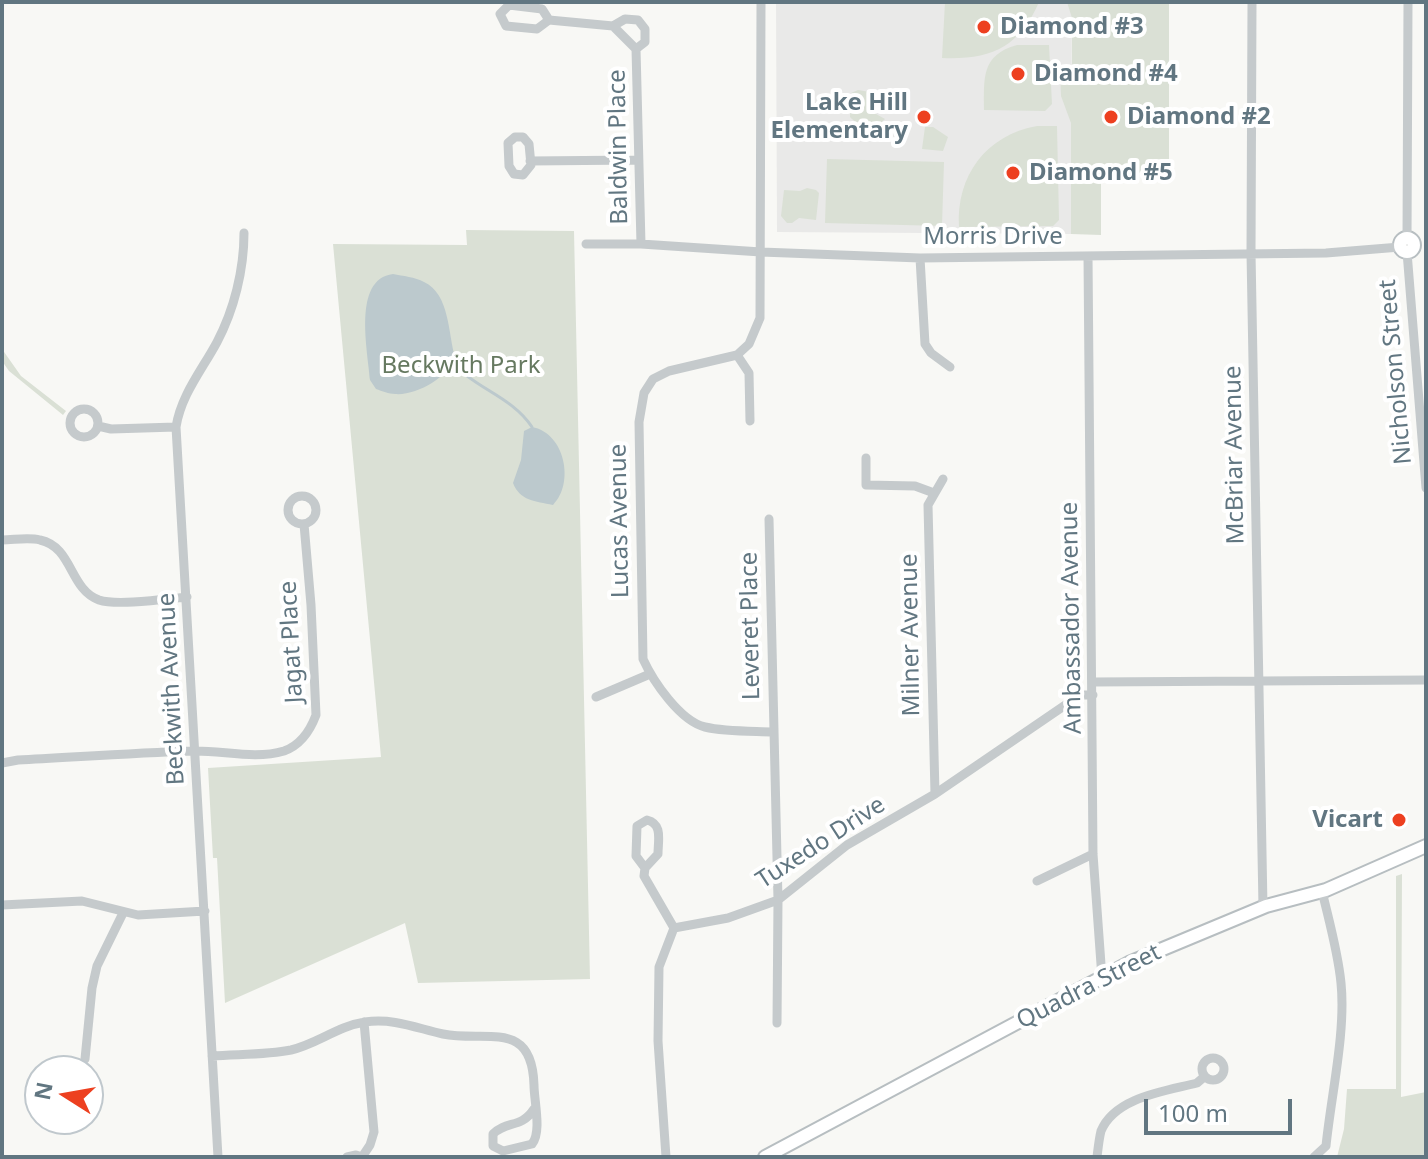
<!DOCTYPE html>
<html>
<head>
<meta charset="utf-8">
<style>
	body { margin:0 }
	#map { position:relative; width:1428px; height:1159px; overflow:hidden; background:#f8f8f5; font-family:"Noto Sans",sans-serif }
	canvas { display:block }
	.frame { position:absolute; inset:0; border:4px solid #617681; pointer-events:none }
	.north { position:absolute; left:24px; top:1055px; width:80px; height:80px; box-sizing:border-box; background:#fff; border:2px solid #c0c8cd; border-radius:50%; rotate:281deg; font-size:22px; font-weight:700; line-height:32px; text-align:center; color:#617681 }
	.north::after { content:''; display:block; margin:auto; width:28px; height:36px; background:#ed4020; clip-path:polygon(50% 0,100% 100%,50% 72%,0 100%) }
	.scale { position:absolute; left:1144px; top:1099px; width:148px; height:36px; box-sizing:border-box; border:4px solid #617681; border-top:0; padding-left:10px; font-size:24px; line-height:28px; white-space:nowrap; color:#617681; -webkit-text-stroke:6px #fff; paint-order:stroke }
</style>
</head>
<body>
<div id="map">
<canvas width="1428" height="1159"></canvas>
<div class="frame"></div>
<div class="north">N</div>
<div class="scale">100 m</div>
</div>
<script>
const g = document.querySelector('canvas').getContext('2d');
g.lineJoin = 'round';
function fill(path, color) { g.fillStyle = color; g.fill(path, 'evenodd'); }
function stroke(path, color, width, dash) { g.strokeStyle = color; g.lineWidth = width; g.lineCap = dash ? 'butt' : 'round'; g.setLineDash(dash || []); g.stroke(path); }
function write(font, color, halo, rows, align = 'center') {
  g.font = font + ' "Noto Sans",sans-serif'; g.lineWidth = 8; g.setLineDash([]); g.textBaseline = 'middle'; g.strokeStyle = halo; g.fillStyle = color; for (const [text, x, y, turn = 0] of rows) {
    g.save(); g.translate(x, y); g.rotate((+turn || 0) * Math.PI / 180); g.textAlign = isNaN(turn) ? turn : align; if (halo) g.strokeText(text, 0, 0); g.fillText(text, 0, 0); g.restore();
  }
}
const built = new Path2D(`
	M 776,2 L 1072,2 L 1071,234 L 777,232 Z`);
const green = new Path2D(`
	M 945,2 L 1039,2 C 1019,48 990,60 942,58 Z
	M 1067,2 L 1169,2 L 1169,173 L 1101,172 L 1101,235 L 1071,234 L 1071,123 L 1061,96 L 1060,70 L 1072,69 L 1072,18 Z
	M 1017,45 L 1049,45 L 1052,104 L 1045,111 L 984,110 C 984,78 981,55 1017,45 Z
	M 858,90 L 876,93 L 876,114 L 885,119 C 876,129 859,127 850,117 L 851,93 Z
	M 1037,126 L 1057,126 L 1059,220 L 1053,226 L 959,227 C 956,176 986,135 1037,126 Z
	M 925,127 L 933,127 L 948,137 L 943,151 L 922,149 Z
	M 827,159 L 944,162 L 942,226 L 825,223 Z
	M 807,188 L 816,190 L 819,193 L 816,220 L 799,218 L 792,223 L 787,223 L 781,216 L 784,190 L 800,191 Z
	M 466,230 L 574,231 L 590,979 L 418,983 L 405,923 L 225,1003 L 217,858 L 213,858 L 208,768 L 381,757 L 333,244 L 467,245 Z
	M 2,349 L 21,376 L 66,411 L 63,415 L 9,371 L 2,361 Z
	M 1402,874 L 1401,1097 L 1426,1092 L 1426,1157 L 1337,1157 L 1344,1129 L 1347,1089 L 1396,1089 L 1396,876 Z`);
const water = new Path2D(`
	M 393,274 C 403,276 415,277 424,282 C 450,294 448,334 455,357 C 449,377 416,396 395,394 C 389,394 382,391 376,389 L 370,380 C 368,351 352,279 393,274 Z
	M 532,427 C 565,433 575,483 553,505 C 535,501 520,501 513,483 L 521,460 L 524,431 Z`);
const stream = new Path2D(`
	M 453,364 C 477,389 512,397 532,427`);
const street = new Path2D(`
	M 761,2 L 760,318 L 749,344 L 737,355 L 669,371 L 653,379 L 644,393 L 639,422 L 643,659 C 653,681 680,721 705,727 C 726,732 752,731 774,732
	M 1252,2 L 1251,253 L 1263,907
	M 549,20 L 542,9 L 509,5 L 500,14 L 506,26 L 537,29 L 549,20 L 613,26
	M 636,49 L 645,42 L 645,29 L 638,20 L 625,19 L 613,26 L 636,49 L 641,244
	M 515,137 L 523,137 L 529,144 L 531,165 L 523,175 L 514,174 L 509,166 L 508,143 Z
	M 530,161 L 638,160
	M 1407,238 L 1408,2
	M 586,244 L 641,244 L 761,252 L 920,258 L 1326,253 L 1400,247
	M 1407,252 L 1426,488
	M 1088,256 L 1093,854 L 1102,978
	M 920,258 L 925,344 L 931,353 L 950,367
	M 737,355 L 749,373 L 750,421
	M70 423a14 14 0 1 1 28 0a14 14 0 1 1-28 0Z
	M 98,426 L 111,429 L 176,427
	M 866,458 L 866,485 L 915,486 L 934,493
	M288 510a14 14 0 1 1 28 0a14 14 0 1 1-28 0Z
	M 769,519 L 778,900 L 777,1023
	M 2,540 C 14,540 28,537 40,540 C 73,547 69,589 99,600 C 117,606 166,599 187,597
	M 1093,682 L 1426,680
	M 596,697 L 650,674
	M 2,763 L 18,760 C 76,757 134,753 192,751 C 222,750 254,760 284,751 C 301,745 310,731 316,715 L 311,605 L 304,524
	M 935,794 L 928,505 L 943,479
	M 645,868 L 658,854 C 658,840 663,824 647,820 L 637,826 L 636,856 L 645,868 L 644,876 L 674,928
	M 1037,881 L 1093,854
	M 2,905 L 82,901 L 138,915 L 205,911
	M 212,1056 C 237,1054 266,1055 291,1050 C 317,1044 338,1026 365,1022 C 394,1018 416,1028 443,1034 C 486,1043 532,1018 534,1085 C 534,1101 542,1132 532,1144 L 503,1151 L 493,1146 L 493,1134 C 507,1120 521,1129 534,1109
	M1202 1069a11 11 0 1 1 22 0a11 11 0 1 1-22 0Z
	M 85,1059 L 92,988 L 97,966 L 123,913
	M 218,1157 L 176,427 C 181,395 202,370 217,342 C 234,310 244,270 244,233
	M 347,1157 L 356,1155 L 362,1157
	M 362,1157 L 370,1145 L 374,1132 L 364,1022
	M 666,1157 L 658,1041 L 659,967 L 674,928 L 728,918 L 778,900 L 847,845 L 935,794 L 1080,695 L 1093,695
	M 1097,1157 C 1098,1149 1099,1139 1101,1131 C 1115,1097 1166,1091 1197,1083 L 1204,1077
	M 1314,1157 L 1326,1146 C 1331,1096 1346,1032 1341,983 C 1338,952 1329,921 1322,891`);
const secondary = new Path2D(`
	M1400 245a7 7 0 1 1 14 0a7 7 0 1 1-14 0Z
	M 765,1157 L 1129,963 L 1266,906 L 1326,890 L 1426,846`);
const markers = [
	[984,27,8,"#ed4020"],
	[1018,74,8,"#ed4020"],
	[924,117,8,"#ed4020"],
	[1111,117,8,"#ed4020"],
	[1013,173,8,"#ed4020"],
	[1399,820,8,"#ed4020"]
];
const poiNames = [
	["Diamond #3",1000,27],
	["Diamond #4",1034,74],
	["Lake Hill",908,103,"right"],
	["Elementary",908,131,"right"],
	["Diamond #2",1127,117],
	["Diamond #5",1029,173],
	["Vicart",1383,820,"right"]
];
const streetNames = [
	["Baldwin Place",619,147,-91],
	["Morris Drive",993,237],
	["Nicholson Street",1396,372,-95],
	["McBriar Avenue",1235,455,-91],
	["Lucas Avenue",620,521,-91],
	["Ambassador Avenue",1072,618,-91],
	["Leveret Place",751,626,-91],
	["Milner Avenue",911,635,-91],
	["Jagat Place",292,642,-93],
	["Beckwith Avenue",172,689,-93],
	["Tuxedo Drive",821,843,-33],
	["Quadra Street",1089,987,-27]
];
const parkNames = [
	["Beckwith Park",461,366]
];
fill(built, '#e9e9e8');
fill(green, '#dae0d5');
fill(water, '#bcc9cd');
stroke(stream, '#bcc9cd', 3);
stroke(secondary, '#b7bec1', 16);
stroke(street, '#c5cacc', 9);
stroke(secondary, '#fff', 12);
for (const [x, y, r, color] of markers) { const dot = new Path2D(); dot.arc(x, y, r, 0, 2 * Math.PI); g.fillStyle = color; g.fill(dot); stroke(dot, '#fff', 3); }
write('bold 24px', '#617681', '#fff', poiNames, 'left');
write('24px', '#617681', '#fff', streetNames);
write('24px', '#667960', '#fff', parkNames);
</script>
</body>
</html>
